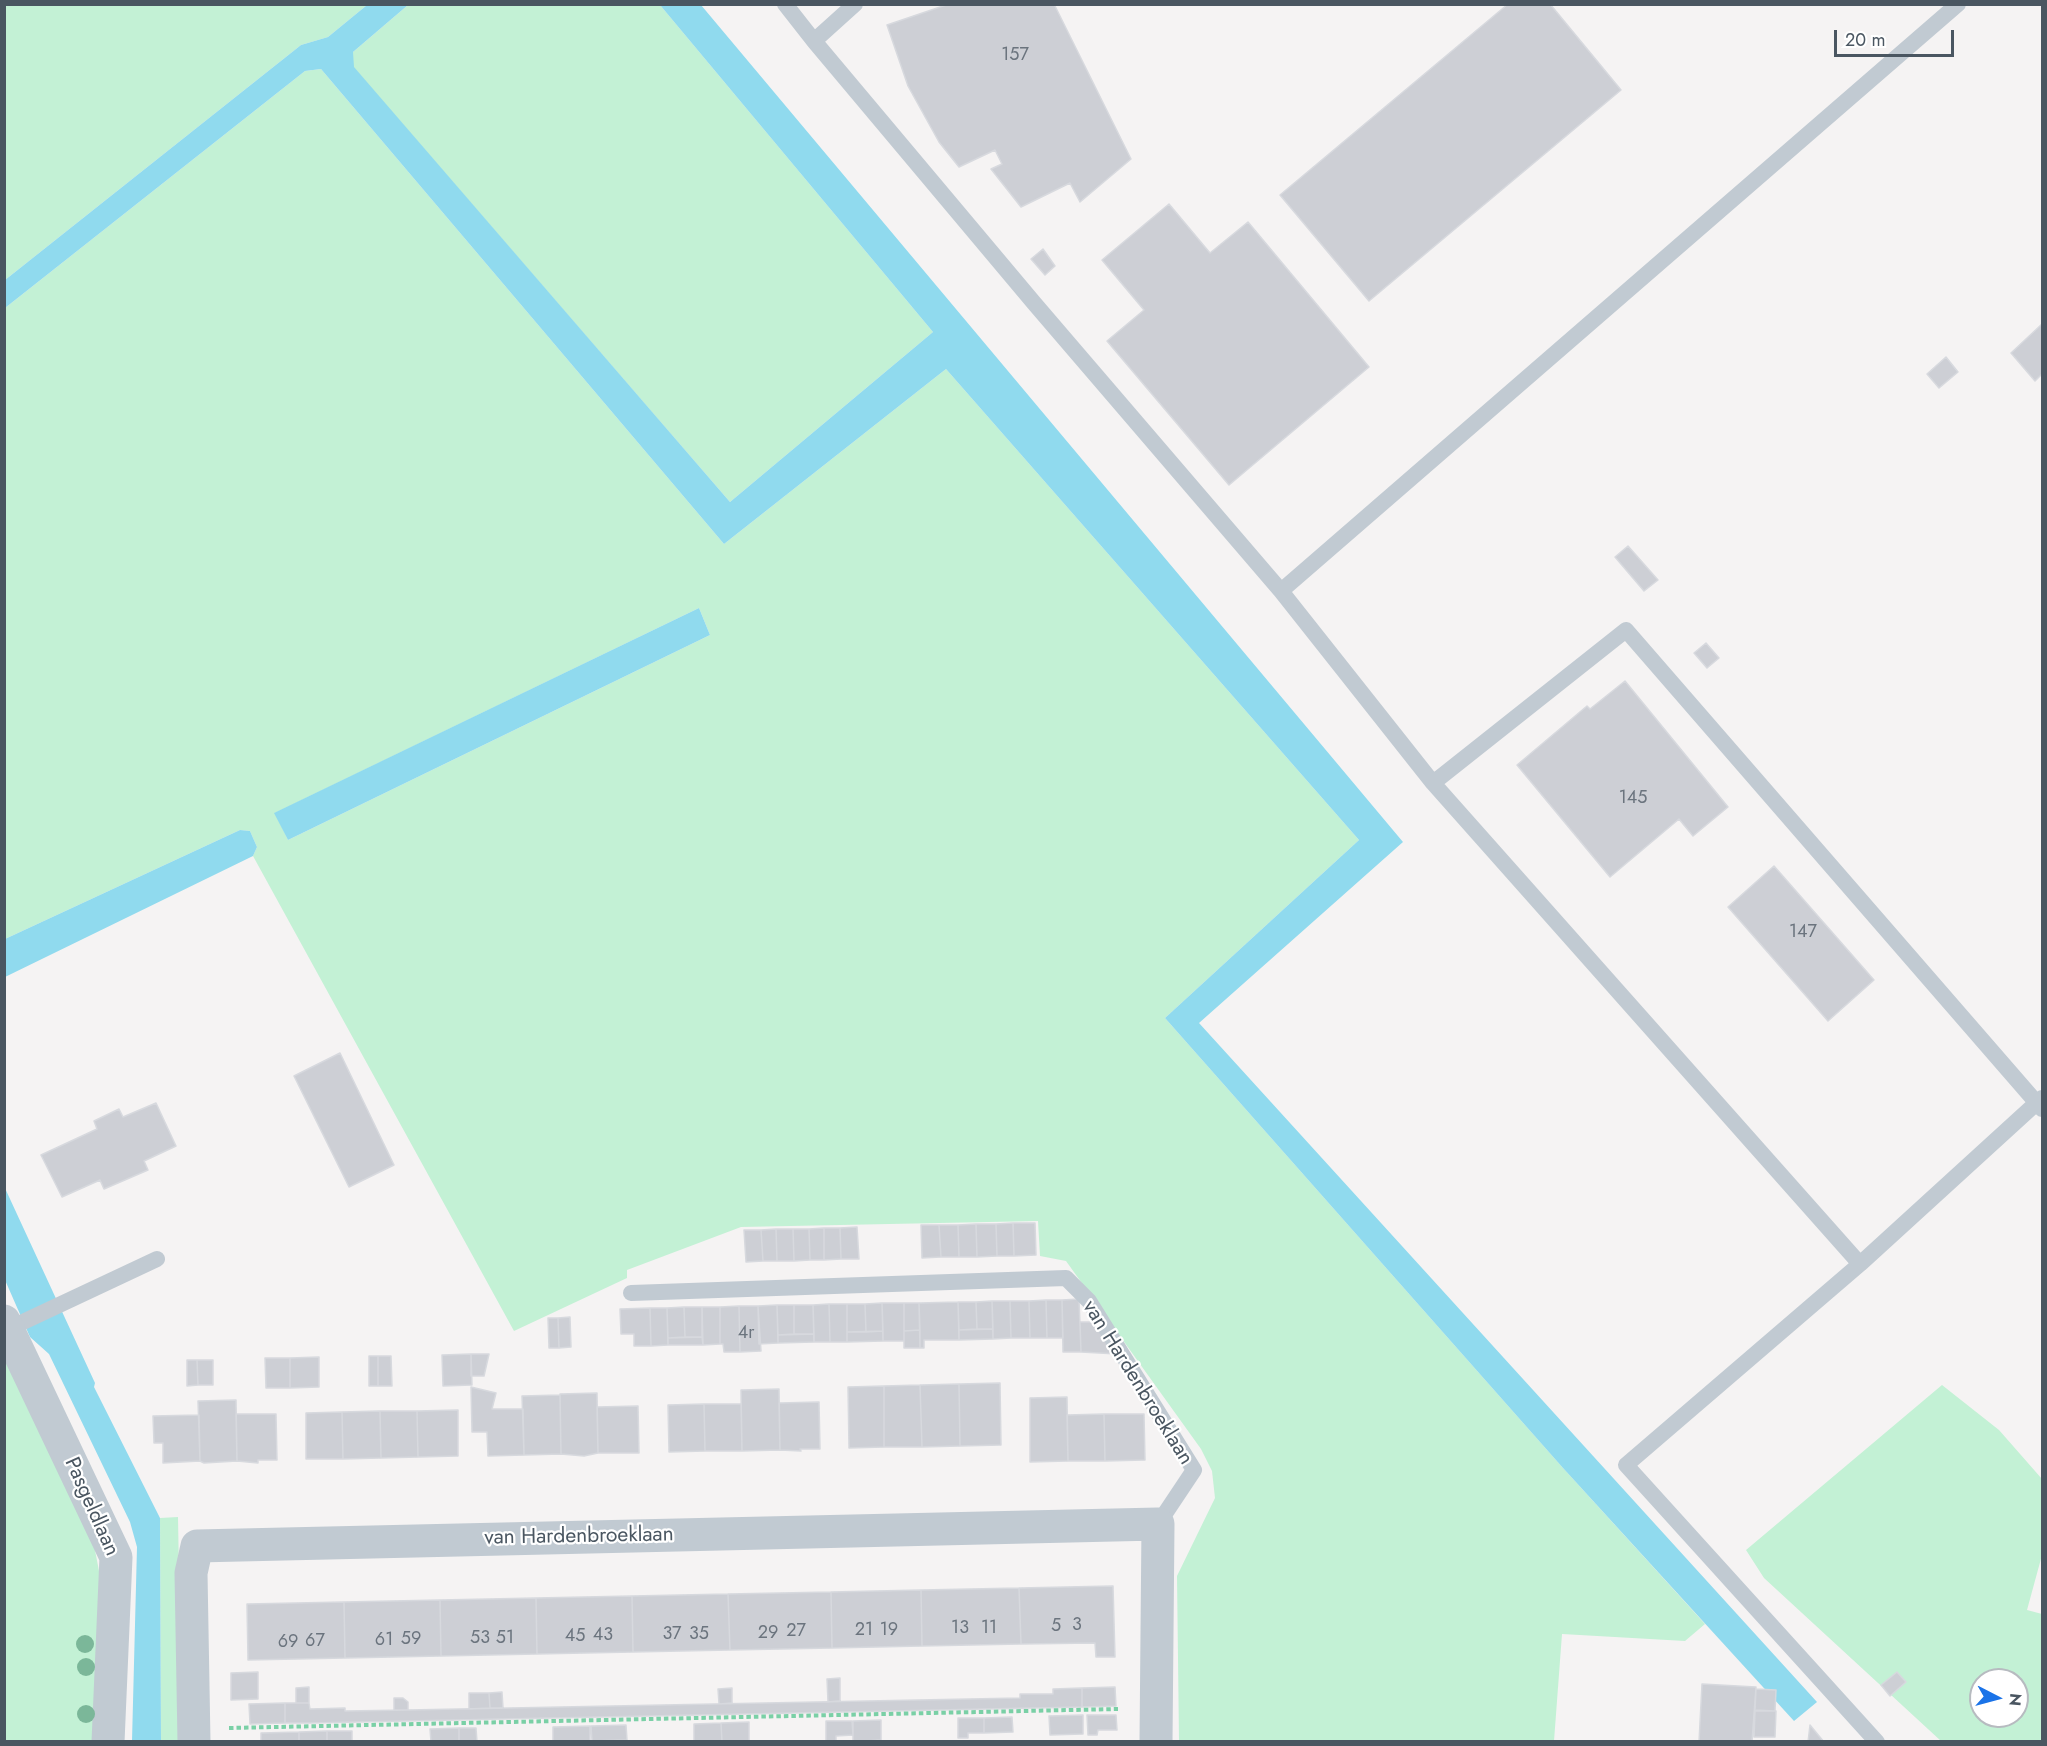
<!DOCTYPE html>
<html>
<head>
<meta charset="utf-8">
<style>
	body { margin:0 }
	#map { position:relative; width:2047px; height:1746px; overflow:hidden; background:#f5f3f3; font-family:Jost,sans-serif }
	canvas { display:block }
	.frame { position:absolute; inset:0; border:6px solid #4a5661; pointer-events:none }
	.north { position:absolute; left:1969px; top:1668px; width:60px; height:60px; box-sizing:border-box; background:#fff; border:2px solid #b7bbc0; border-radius:50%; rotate:96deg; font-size:16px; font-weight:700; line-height:24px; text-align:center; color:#4a5661 }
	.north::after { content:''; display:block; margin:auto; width:21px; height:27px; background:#1a73e8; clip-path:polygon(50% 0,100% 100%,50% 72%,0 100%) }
	.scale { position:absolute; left:1834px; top:30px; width:120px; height:27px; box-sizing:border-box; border:3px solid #4a5661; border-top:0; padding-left:8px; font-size:18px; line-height:21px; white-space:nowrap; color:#4a5661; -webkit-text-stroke:4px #fff; paint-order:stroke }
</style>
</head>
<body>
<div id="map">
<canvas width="2047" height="1746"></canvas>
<div class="frame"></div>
<div class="north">N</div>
<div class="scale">20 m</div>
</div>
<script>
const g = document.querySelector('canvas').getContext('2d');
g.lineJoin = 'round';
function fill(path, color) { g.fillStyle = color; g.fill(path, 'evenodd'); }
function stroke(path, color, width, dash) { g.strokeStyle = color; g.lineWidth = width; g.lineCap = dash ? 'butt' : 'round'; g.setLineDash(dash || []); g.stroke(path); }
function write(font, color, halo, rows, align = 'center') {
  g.font = font + ' Jost,sans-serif'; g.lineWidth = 4.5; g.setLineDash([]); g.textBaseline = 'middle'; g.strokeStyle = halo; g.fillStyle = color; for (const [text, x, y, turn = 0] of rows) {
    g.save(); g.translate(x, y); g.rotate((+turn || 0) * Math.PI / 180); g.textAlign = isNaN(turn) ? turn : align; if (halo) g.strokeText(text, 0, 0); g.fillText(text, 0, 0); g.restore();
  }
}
const green = new Path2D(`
	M 5,5 L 367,5 L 328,37 L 301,45 L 5,280 Z
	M 408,5 L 660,5 L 933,332 L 730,502 L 353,67 L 353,52 Z
	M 321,69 L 724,544 L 946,369 L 1359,840 L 1165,1018 L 1563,1468 L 1705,1624 L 1685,1641 L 1562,1634 L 1554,1741 L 1179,1741 L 1177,1576 L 1215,1498 L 1212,1471 L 1201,1449 L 1066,1261 L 1040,1256 L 1038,1221 L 741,1227 L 627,1270 L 627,1278 L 514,1331 L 253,856 L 257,847 L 250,831 L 240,830 L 5,939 L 5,308 L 305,71 ZM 699,608 L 710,635 L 288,840 L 275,813 Z
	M 4,1356 L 93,1540 L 100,1576 L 93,1741 L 5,1741 Z
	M 1942,1385 L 1999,1430 L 2042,1479 L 2042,1555 L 2027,1610 L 2042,1614 L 2042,1741 L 1941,1741 L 1764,1578 L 1746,1550 ZM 1981,1680 L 2017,1680 L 2017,1716 L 1981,1716 Z
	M 178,1517 L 182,1741 L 161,1741 L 160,1518 Z`);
const water = new Path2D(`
	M 367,5 L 408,5 L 353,52 L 354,67 L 730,502 L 933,332 L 660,5 L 701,5 L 1403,842 L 1199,1023 L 1817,1702 L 1794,1721 L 1563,1468 L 1165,1018 L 1359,840 L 946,369 L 724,544 L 321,69 L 305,71 L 5,308 L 5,280 L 301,45 L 328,37 Z
	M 699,608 L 710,635 L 288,840 L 274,813 Z
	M 240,830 L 250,831 L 257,847 L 253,856 L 5,977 L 5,939 Z
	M 4,1186 L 95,1383 L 94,1387 L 160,1518 L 161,1741 L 132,1741 L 137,1547 L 130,1522 L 49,1354 L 30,1337 L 5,1280 Z`);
const building = new Path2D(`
	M 949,4 L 1054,4 L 1131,159 L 1080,202 L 1070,183 L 1021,207 L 991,169 L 1002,164 L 995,150 L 959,167 L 939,142 L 908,86 L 887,25 Z
	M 1508,4 L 1550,4 L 1621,90 L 1369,301 L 1280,195 Z
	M 1169,204 L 1210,253 L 1248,222 L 1369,367 L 1229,485 L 1107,341 L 1144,310 L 1102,260 Z
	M 1043,249 L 1055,266 L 1045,275 L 1031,259 Z
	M 2042,324 L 2042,374 L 2035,381 L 2011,353 Z
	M 1946,357 L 1958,372 L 1939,388 L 1927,374 Z
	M 1628,546 L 1658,580 L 1644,591 L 1615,557 Z
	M 1706,643 L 1719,658 L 1707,668 L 1694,653 Z
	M 1625,681 L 1728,807 L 1693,836 L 1679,819 L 1610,877 L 1517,765 L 1587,706 L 1590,709 Z
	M 1774,866 L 1874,980 L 1828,1021 L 1728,907 Z
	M 340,1053 L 394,1165 L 349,1187 L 294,1076 Z
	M 156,1103 L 176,1146 L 144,1161 L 148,1170 L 104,1189 L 100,1180 L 62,1197 L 41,1155 L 97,1129 L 94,1121 L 119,1109 L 123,1117 Z
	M 1013,1223 L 1035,1223 L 1036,1255 L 1014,1256 Z
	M 1013,1223 L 1014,1256 L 997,1256 L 996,1224 Z
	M 976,1224 L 977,1257 L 959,1257 L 958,1225 Z
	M 976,1224 L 996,1224 L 997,1256 L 977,1257 Z
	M 921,1225 L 939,1225 L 941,1257 L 922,1258 Z
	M 939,1225 L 958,1225 L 959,1257 L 941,1257 Z
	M 857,1227 L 859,1259 L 841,1259 L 840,1228 Z
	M 824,1228 L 840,1228 L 841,1259 L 824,1260 Z
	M 824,1228 L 824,1260 L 810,1260 L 809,1229 Z
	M 776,1229 L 793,1229 L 794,1261 L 777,1261 Z
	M 776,1229 L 777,1261 L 763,1261 L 761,1230 Z
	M 793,1229 L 809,1229 L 810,1260 L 794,1261 Z
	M 744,1230 L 761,1230 L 763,1261 L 746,1262 Z
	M 1079,1299 L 1081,1352 L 1063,1352 L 1062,1300 Z
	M 1046,1300 L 1062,1300 L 1063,1338 L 1047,1338 Z
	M 1046,1300 L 1047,1338 L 1030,1338 L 1029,1301 Z
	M 992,1301 L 993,1329 L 977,1329 L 976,1302 Z
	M 992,1301 L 1010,1301 L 1011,1338 L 993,1339 Z
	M 1010,1301 L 1029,1301 L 1030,1338 L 1011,1338 Z
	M 958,1302 L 976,1302 L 977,1329 L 959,1330 Z
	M 958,1302 L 959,1340 L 924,1340 L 924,1348 L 920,1348 L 919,1303 Z
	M 882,1303 L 883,1331 L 866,1332 L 865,1304 Z
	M 882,1303 L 904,1303 L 904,1341 L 883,1341 Z
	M 904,1303 L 919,1303 L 920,1330 L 904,1331 Z
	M 829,1304 L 847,1304 L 847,1342 L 830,1342 Z
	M 829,1304 L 830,1342 L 814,1342 L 813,1305 Z
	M 847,1304 L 865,1304 L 866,1332 L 847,1332 Z
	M 777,1305 L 794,1305 L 794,1334 L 778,1335 Z
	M 777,1305 L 778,1343 L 759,1344 L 758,1306 Z
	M 794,1305 L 813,1305 L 814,1334 L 794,1334 Z
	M 739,1306 L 758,1306 L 761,1351 L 740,1352 Z
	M 739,1306 L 740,1352 L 724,1352 L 723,1344 L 720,1344 L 720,1307 Z
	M 684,1307 L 685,1337 L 668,1338 L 667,1308 Z
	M 684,1307 L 702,1307 L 702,1337 L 685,1337 Z
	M 702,1307 L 720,1307 L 720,1344 L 703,1345 Z
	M 650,1308 L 667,1308 L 668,1345 L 651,1346 Z
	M 650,1308 L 651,1346 L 634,1346 L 634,1334 L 621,1334 L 620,1309 Z
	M 570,1317 L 571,1347 L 559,1348 L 558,1318 Z
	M 548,1318 L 558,1318 L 559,1348 L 549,1348 Z
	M 1080,1322 L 1097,1322 L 1117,1354 L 1081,1352 Z
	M 993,1329 L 993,1339 L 959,1340 L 959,1330 Z
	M 920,1330 L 920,1348 L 904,1348 L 904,1331 Z
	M 883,1331 L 883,1341 L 847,1342 L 847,1332 Z
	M 814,1334 L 814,1342 L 778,1343 L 778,1335 Z
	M 702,1337 L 703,1345 L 668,1345 L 668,1338 Z
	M 471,1354 L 472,1385 L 443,1386 L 442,1355 Z
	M 471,1354 L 489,1354 L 484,1376 L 471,1376 Z
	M 369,1356 L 378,1356 L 378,1386 L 369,1386 Z
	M 378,1356 L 391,1356 L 392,1386 L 378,1386 Z
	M 319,1357 L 319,1387 L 290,1388 L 290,1358 Z
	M 265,1358 L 290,1358 L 290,1388 L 266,1388 Z
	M 187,1360 L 197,1360 L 198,1385 L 187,1386 Z
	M 197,1360 L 213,1360 L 213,1385 L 198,1385 Z
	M 1000,1383 L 1001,1445 L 960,1446 L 959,1384 Z
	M 959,1384 L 960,1446 L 922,1447 L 920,1385 Z
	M 920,1385 L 922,1447 L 884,1447 L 884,1386 Z
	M 884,1386 L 884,1447 L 849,1448 L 848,1387 Z
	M 471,1387 L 496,1393 L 492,1409 L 523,1409 L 524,1455 L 488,1456 L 487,1432 L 472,1432 Z
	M 779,1389 L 780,1450 L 742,1451 L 741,1390 Z
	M 597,1393 L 598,1453 L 584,1456 L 561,1454 L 560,1394 Z
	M 560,1395 L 561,1454 L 524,1455 L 522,1396 Z
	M 1067,1397 L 1068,1461 L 1030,1462 L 1030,1398 Z
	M 236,1400 L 237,1461 L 204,1463 L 200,1461 L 198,1401 Z
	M 819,1402 L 820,1449 L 800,1449 L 801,1451 L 780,1450 L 779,1403 Z
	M 704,1404 L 741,1404 L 742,1451 L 705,1451 Z
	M 704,1404 L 705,1451 L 669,1452 L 668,1405 Z
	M 638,1406 L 639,1453 L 598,1453 L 597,1407 Z
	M 458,1410 L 458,1456 L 418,1457 L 417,1411 Z
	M 380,1411 L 381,1458 L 343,1459 L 342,1412 Z
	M 380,1411 L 417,1411 L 418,1457 L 381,1458 Z
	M 342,1412 L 343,1459 L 306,1459 L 306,1413 Z
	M 236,1414 L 276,1414 L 277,1460 L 258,1460 L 258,1463 L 237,1461 Z
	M 1104,1414 L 1105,1461 L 1068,1461 L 1067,1415 Z
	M 1104,1414 L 1144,1414 L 1145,1460 L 1105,1461 Z
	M 199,1415 L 200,1461 L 163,1463 L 163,1443 L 154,1443 L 153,1416 Z
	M 1113,1586 L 1115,1657 L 1096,1657 L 1095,1643 L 1021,1644 L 1019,1588 Z
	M 1019,1588 L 1021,1644 L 922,1646 L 921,1590 Z
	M 921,1590 L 922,1646 L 832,1648 L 831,1592 Z
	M 831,1592 L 832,1648 L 730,1650 L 728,1594 Z
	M 728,1594 L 730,1650 L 633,1652 L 632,1596 Z
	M 632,1596 L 633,1652 L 537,1654 L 536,1598 Z
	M 536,1598 L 537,1654 L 441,1656 L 440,1600 Z
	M 440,1600 L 441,1656 L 345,1658 L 344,1602 Z
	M 344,1602 L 345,1658 L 248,1660 L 247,1604 Z
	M 258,1672 L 258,1699 L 231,1700 L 231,1673 Z
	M 1897,1672 L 1906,1682 L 1890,1696 L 1881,1685 Z
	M 840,1678 L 840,1701 L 828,1702 L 827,1679 Z
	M 1702,1684 L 1756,1687 L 1752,1742 L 1699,1742 Z
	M 309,1687 L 309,1703 L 296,1703 L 296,1688 Z
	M 1115,1687 L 1116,1706 L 1082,1707 L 1082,1688 Z
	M 732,1688 L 732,1703 L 719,1704 L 718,1689 Z
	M 1082,1688 L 1082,1707 L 310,1723 L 285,1723 L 285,1703 L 309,1703 L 310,1709 L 345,1708 L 345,1711 L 408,1710 L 1020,1698 L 1020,1694 L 1053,1694 L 1053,1689 Z
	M 1756,1689 L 1776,1690 L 1775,1711 L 1755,1710 Z
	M 502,1692 L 503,1708 L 490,1708 L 489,1693 Z
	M 469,1693 L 489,1693 L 490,1708 L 469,1709 Z
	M 394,1698 L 403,1698 L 408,1702 L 408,1710 L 394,1710 Z
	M 285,1703 L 285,1723 L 250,1724 L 249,1704 Z
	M 1755,1711 L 1776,1711 L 1775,1737 L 1754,1737 Z
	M 1083,1715 L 1083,1734 L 1050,1735 L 1049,1716 Z
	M 1087,1715 L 1116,1715 L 1117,1730 L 1098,1730 L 1097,1735 L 1088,1735 Z
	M 1012,1717 L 1013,1732 L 984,1733 L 984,1718 Z
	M 958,1718 L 984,1718 L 984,1733 L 968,1733 L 968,1738 L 958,1738 Z
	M 881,1720 L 881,1740 L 853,1742 L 853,1721 Z
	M 826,1721 L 852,1721 L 853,1735 L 836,1736 L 836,1741 L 826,1741 Z
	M 749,1722 L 749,1742 L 722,1742 L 721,1723 Z
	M 721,1723 L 722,1742 L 694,1742 L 694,1724 Z
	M 626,1725 L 627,1740 L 592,1741 L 591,1726 Z
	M 1810,1725 L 1824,1742 L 1808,1742 Z
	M 590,1726 L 590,1741 L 553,1742 L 553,1727 Z
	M 459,1728 L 459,1742 L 431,1742 L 430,1729 Z
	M 459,1728 L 476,1728 L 477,1742 L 459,1742 Z
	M 327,1731 L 352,1731 L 352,1742 L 327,1742 Z
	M 327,1731 L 327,1742 L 299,1742 L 299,1732 Z
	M 299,1732 L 299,1742 L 261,1742 L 261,1733 Z`);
const path = new Path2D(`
	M 229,1728 L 1118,1709`);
const service = new Path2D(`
	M 785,4 L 814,41
	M 855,4 L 814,41 L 1034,303 L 1281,591 L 1433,783 L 1860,1264
	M 1281,591 L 1958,4
	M 1433,783 L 1626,630 L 2042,1109
	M 631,1293 L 1066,1278 L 1089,1301 L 1194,1470 L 1158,1524
	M 8,1329 L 157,1259
	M 1877,1742 L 1626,1465 L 1860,1264 L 2042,1098`);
const minor = new Path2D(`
	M 4,1321 L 116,1557 L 108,1742
	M 194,1742 L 191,1573 L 197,1546 L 1158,1524 L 1156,1742`);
const trees = [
	[85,1644],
	[86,1667],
	[86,1714]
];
const numberNames = [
	["157",1015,56],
	["145",1633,799],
	["147",1803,933],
	["4r",746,1334],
	["3",1077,1626],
	["5",1056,1627],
	["13",960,1629],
	["11",989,1629],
	["21",864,1631],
	["19",889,1631],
	["27",796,1632],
	["29",768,1634],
	["37",672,1635],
	["35",699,1635],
	["43",603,1636],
	["45",575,1637],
	["53",480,1639],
	["51",505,1639],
	["59",411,1640],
	["61",384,1641],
	["67",315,1642],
	["69",288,1643]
];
const streetNames = [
	["van Hardenbroeklaan",1137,1383,58],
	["Pasgeldlaan",91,1507,66],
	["van Hardenbroeklaan",579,1537,-1]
];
fill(green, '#c3f1d5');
fill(water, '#90daee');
fill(building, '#cdcfd5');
stroke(building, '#d7d9de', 1.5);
stroke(path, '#7ad0a6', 4, [4.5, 3]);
stroke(service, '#c1cad2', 16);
stroke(minor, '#c1cad2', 33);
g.fillStyle = '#7bb799';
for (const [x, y] of trees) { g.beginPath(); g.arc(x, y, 9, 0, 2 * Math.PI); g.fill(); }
write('18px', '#6b747e', null, numberNames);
write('21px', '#4a5661', '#fff', streetNames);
</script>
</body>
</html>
